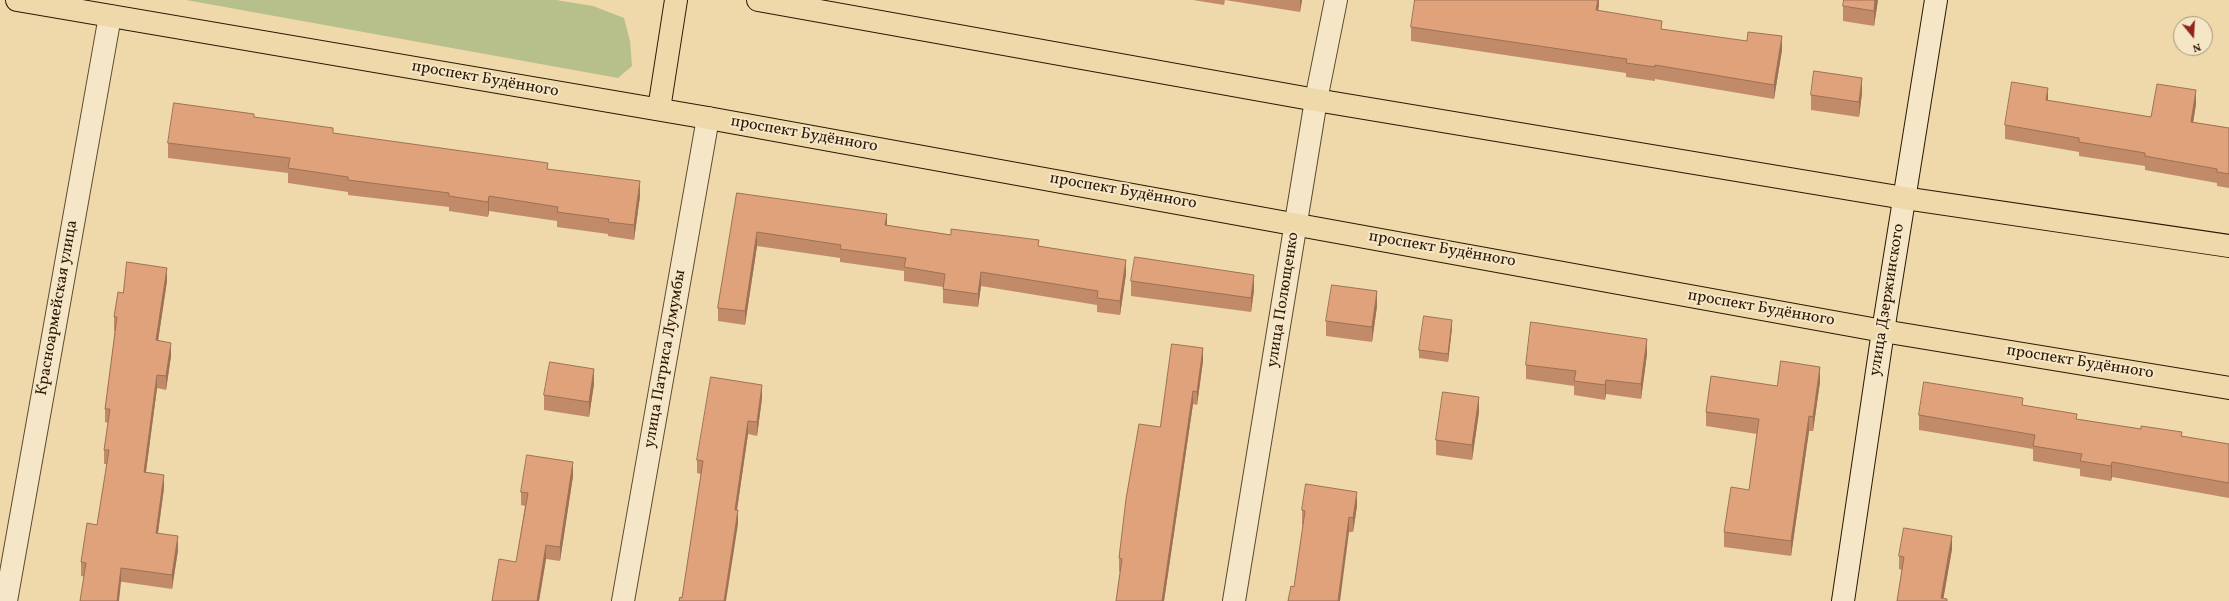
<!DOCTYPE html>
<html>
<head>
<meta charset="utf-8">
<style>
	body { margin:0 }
	#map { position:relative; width:2229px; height:601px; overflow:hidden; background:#efd9aa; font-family:Vollkorn,serif }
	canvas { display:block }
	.north { position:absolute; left:2173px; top:16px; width:40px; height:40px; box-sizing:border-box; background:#f5e6c8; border:1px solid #a4947a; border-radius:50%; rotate:162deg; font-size:11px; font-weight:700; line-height:16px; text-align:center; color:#2b1904 }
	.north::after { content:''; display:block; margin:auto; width:14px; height:18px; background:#8f2418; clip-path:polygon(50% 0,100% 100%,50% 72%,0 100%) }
</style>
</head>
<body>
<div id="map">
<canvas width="2229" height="601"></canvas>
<div class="north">N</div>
</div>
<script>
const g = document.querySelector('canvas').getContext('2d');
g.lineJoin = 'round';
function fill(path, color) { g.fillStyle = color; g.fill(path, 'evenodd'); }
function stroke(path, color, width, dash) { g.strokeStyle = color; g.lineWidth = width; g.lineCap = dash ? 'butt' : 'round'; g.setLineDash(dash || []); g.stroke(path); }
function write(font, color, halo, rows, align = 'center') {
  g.font = font + ' Vollkorn,serif'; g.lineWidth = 4; g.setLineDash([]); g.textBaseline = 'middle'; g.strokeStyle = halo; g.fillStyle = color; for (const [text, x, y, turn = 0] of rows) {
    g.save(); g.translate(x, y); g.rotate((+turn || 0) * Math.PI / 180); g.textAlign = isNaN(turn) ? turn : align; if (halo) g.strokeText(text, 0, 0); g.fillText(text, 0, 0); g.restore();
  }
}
const green = new Path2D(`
	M 186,0 L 556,0 L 593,6 L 624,18 L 630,41 L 632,66 L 618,78 Z`);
const street = new Path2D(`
	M 6,601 L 110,16
	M 623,601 L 708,118
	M 1234,601 L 1316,100 L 1336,0`);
const secondary = new Path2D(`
	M 1843,601 L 1883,331 L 1936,0`);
const primary = new Path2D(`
	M 17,0 L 708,118 L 1883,331 L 2229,388
	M 758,0 L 1316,100 L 1904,198 L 2229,246
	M 659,109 L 676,0`);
const wall = new Path2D(`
	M 1193,0 L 1302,0 L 1300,12 L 1225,0 L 1224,5 Z
	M 1599,0 L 1598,11 L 1662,29 L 1782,50 L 1774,99 L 1655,79 L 1655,81 L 1626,77 L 1626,73 L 1411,41 L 1411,27 Z
	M 1878,0 L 1874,26 L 1843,21 L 1843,6 Z
	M 1862,93 L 1859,117 L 1811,110 L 1811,95 Z
	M 2048,101 L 2151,117 L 2196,104 L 2193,122 L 2229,128 L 2229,188 L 2217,186 L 2217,183 L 2145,170 L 2145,166 L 2079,156 L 2079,152 L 2005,139 L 2005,125 Z
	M 254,117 L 333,133 L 548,169 L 640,196 L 634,240 L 608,236 L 608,234 L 557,227 L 557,221 L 489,211 L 488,217 L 449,211 L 449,207 L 348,195 L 348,192 L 288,183 L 288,173 L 168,158 L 168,143 Z
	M 737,193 L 887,225 L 951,235 L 1039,246 L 1126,274 L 1120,315 L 1097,312 L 1097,305 L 981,286 L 978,307 L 943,303 L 943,287 L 904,281 L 904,271 L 840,262 L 840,258 L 757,246 L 745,325 L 718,321 L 718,308 Z
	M 167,281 L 158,341 L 171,356 L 166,390 L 157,388 L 146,472 L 164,488 L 158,533 L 178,550 L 172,589 L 81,576 L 81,562 L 97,525 L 107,464 L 104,464 L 104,450 L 108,423 L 105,422 L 105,409 L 115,331 L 114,331 L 114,317 L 123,293 Z
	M 1131,281 L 1254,290 L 1251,312 L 1131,296 Z
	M 1377,306 L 1372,342 L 1326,336 L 1326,321 Z
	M 1452,328 L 1448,362 L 1419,358 L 1419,350 Z
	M 1647,354 L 1641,399 L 1606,394 L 1605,400 L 1574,395 L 1574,386 L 1526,379 L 1526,365 Z
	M 1203,361 L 1197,405 L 1193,404 L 1164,601 L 1116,601 L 1120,572 L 1119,571 L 1119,558 L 1160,427 Z
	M 1820,382 L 1813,431 L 1809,431 L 1791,556 L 1724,547 L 1724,532 L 1749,490 L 1757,434 L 1706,426 L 1706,412 L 1777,386 Z
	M 594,384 L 589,417 L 544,410 L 544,395 Z
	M 762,398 L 757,436 L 748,434 L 737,510 L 738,524 L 682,598 L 701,474 L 697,473 L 697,460 Z
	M 2023,405 L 2077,419 L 2229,444 L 2229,498 L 2112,477 L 2111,481 L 2080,476 L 2080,469 L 2033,461 L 2033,449 L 1919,430 L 1919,415 Z
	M 1479,412 L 1472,460 L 1436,455 L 1436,440 Z
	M 573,476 L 560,561 L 546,559 L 539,601 L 492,601 L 516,562 L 525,506 L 521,505 L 521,492 Z
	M 1357,506 L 1353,532 L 1349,532 L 1294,587 L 1303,525 L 1302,525 L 1302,510 Z
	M 1952,549 L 1943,599 L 1897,601 L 1902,570 L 1899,569 L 1899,556 Z`);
const shadedWall = new Path2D(`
	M 1300,0 L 1302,0 L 1300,12 Z
	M 1598,0 L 1599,0 L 1599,5 L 1596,25 L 1596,10 Z
	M 1875,0 L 1878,0 L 1874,26 L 1874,11 Z
	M 1782,36 L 1782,50 L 1774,99 L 1774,85 Z
	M 1862,78 L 1862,93 L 1859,117 L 1859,102 Z
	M 2048,88 L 2048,102 L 2046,100 Z
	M 2196,90 L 2196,104 L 2191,136 L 2191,122 Z
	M 640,181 L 640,196 L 634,240 L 634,225 Z
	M 489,196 L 489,211 L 488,217 L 488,202 Z
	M 887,214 L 887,228 L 885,225 Z
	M 757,232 L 757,246 L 745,325 L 745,311 Z
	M 1126,260 L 1126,274 L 1120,315 L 1120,301 Z
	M 167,268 L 167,281 L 156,354 L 156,340 Z
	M 981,272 L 981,286 L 978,307 L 978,294 Z
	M 1254,275 L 1254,290 L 1251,312 L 1251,298 Z
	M 1377,291 L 1377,306 L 1372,342 L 1372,327 Z
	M 1452,320 L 1452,328 L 1448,362 L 1448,354 Z
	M 1647,339 L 1647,354 L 1641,399 L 1641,384 Z
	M 171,343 L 171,356 L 166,390 L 166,376 Z
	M 1203,348 L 1203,361 L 1197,405 L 1197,392 Z
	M 1820,367 L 1820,382 L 1813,431 L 1813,417 Z
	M 594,369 L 594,384 L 589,417 L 589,402 Z
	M 157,375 L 157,388 L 144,486 L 144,472 Z
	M 1606,380 L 1606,394 L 1605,400 L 1605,385 Z
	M 762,385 L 762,398 L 757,436 L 757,422 Z
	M 1193,391 L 1193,404 L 1164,601 L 1162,601 Z
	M 1479,397 L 1479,412 L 1472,460 L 1472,445 Z
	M 1809,416 L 1809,431 L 1791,556 L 1791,541 Z
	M 748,421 L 748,434 L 735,523 L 735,510 Z
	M 573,462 L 573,476 L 560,561 L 560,547 Z
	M 2112,462 L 2112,477 L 2111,481 L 2111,466 Z
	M 164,475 L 164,488 L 156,547 L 156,533 Z
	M 1357,492 L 1357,506 L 1353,532 L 1353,518 Z
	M 738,510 L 738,524 L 726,601 L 724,601 Z
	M 1349,517 L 1349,532 L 1340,601 L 1338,601 Z
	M 178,536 L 178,550 L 172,589 L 172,575 Z
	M 1952,536 L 1952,549 L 1943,601 L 1941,598 Z
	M 546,545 L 546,559 L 539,601 L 537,601 Z
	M 121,568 L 121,582 L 119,601 L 117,601 Z`);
const building = new Path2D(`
	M 1415,0 L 1598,0 L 1596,10 L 1662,21 L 1661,29 L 1747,41 L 1748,32 L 1782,36 L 1774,85 L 1655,65 L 1655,67 L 1626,63 L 1627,59 L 1411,27 Z
	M 1844,0 L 1875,0 L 1874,11 L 1843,6 Z
	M 1814,71 L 1862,78 L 1859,102 L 1811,95 Z
	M 2012,82 L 2048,88 L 2046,100 L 2151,117 L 2157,84 L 2196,90 L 2191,122 L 2229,128 L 2229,174 L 2217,172 L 2217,169 L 2145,156 L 2145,153 L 2079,142 L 2079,138 L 2005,125 Z
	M 174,103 L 254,114 L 254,117 L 333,128 L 333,133 L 548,163 L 547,169 L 640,181 L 634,225 L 608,222 L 609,219 L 557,212 L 558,207 L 489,196 L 488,202 L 449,196 L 449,193 L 348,180 L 348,177 L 288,168 L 290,158 L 168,143 Z
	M 737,193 L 887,214 L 885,225 L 951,235 L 951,229 L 1039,240 L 1038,246 L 1126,260 L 1120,301 L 1097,298 L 1098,291 L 981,272 L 978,294 L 943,289 L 945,274 L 904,267 L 906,258 L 840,249 L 841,245 L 757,232 L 745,311 L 718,308 Z
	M 1135,257 L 1254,275 L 1251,298 L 1131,281 Z
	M 127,262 L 167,268 L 156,340 L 171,343 L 166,376 L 157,375 L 144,472 L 164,475 L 156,533 L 178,536 L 172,575 L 121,568 L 117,601 L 80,601 L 86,563 L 81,562 L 87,523 L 97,525 L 109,450 L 104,450 L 110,409 L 105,409 L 117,317 L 114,317 L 118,292 L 123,293 Z
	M 1332,285 L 1377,291 L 1372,327 L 1326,321 Z
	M 1424,316 L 1452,320 L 1448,354 L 1419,350 Z
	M 1531,322 L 1647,339 L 1641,384 L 1606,380 L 1605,385 L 1574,381 L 1576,371 L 1526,365 Z
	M 1172,344 L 1203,348 L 1197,392 L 1193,391 L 1162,601 L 1116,601 L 1122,559 L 1119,558 L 1126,499 L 1139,424 L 1160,427 Z
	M 1781,361 L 1820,367 L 1813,417 L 1809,416 L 1791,541 L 1724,532 L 1731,487 L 1749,490 L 1759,419 L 1706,412 L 1711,376 L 1777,386 Z
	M 550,362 L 594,369 L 589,402 L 544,395 Z
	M 711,377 L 762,385 L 757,422 L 748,421 L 735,510 L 738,510 L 724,601 L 679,601 L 680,597 L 682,598 L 703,461 L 697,460 Z
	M 1924,382 L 2023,398 L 2022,405 L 2077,414 L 2076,419 L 2141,429 L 2141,426 L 2182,432 L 2181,436 L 2229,444 L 2229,483 L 2112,462 L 2111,466 L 2080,461 L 2082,454 L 2033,446 L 2035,435 L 1919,415 Z
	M 1443,392 L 1479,397 L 1472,445 L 1436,440 Z
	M 527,455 L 573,462 L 560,547 L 546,545 L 537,601 L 492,601 L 499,559 L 516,562 L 528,493 L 521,492 Z
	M 1306,484 L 1357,492 L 1353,518 L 1349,517 L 1338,601 L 1288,601 L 1291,586 L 1294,587 L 1305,511 L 1302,510 Z
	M 1904,528 L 1952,536 L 1941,598 L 1947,599 L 1947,601 L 1897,601 L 1904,557 L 1899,556 Z`);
const streetNames = [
	["проспект Будённого",485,80,10],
	["проспект Будённого",804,135,10],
	["проспект Будённого",1123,192,10],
	["проспект Будённого",1442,250,10],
	["улица Полющенко",1284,300,-81],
	["улица Дзержинского",1888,300,-81],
	["Красноармейская улица",58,308,-80],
	["проспект Будённого",1761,309,10],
	["улица Патриса Лумумбы",666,359,-80],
	["проспект Будённого",2080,363,9]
];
fill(green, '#b7bf8a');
stroke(street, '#5c492e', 24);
stroke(secondary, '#2b1904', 24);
stroke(primary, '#2b1904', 24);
stroke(street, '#f5e6c8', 22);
stroke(secondary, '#f5e6c8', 22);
stroke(primary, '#efd9aa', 22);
fill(wall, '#c18b6a');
fill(shadedWall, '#9d7156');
fill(building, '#e0a27b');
stroke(building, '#9d7156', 1);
write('16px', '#2b1904', '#f5e6c8', streetNames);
</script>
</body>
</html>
